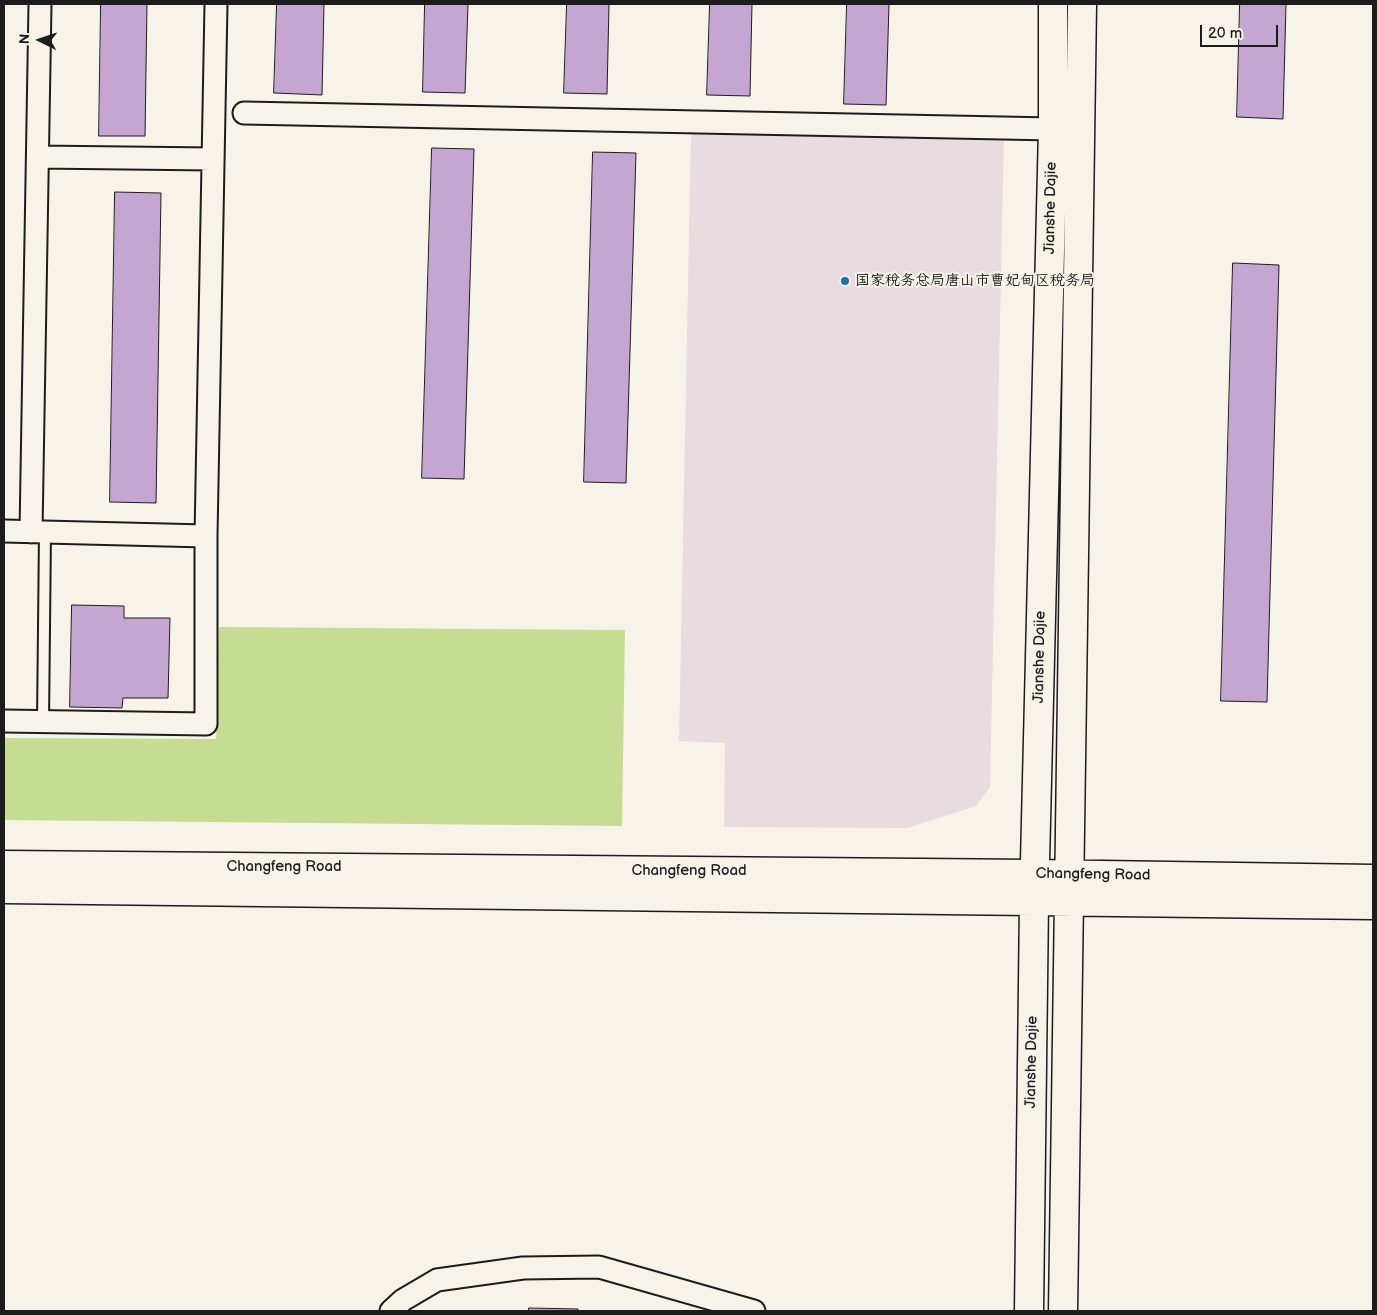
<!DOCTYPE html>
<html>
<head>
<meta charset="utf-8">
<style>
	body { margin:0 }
	#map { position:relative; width:1377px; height:1315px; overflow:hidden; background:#f7f3e8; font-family:"Balsamiq Sans",sans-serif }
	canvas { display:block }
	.frame { position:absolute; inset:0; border:5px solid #1c1c1c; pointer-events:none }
	.north { position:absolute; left:15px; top:15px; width:50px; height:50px; -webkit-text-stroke:4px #f7f3e8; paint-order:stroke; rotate:274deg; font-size:14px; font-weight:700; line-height:20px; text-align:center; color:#1c1c1c }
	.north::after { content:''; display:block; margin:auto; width:18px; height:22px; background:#1c1c1c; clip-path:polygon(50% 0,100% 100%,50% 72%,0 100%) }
	.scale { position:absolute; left:1200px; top:25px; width:78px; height:22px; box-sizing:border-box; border:2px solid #1c1c1c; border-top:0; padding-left:6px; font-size:15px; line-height:18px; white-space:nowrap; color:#1c1c1c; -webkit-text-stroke:4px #f7f3e8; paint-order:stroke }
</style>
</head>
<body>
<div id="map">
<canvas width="1377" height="1315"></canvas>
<div class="frame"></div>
<div class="north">N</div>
<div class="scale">20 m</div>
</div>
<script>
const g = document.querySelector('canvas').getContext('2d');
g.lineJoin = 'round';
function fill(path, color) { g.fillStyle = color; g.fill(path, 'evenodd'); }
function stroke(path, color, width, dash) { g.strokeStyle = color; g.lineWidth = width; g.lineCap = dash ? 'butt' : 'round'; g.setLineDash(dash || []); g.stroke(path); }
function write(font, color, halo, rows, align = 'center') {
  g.font = font + ' "Balsamiq Sans","LXGW WenKai TC",sans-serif'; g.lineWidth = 4; g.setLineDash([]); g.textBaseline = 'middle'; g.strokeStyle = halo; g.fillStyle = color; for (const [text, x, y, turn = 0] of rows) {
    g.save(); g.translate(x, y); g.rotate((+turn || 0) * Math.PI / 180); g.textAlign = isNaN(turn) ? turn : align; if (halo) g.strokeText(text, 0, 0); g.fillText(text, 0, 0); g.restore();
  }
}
const built = new Path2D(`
	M 691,129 L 1004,137 L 990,787 L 976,806 L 908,828 L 724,827 L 725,743 L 679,741 Z`);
const green = new Path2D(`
	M 219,627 L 625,630 L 622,826 L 4,820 L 4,738 L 216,739 Z`);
const building = new Path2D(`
	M 101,4 L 147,4 L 145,136 L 99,136 Z
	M 277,4 L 324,4 L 322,95 L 274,93 Z
	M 425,4 L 468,4 L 465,93 L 423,92 Z
	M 567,4 L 609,4 L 607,94 L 564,93 Z
	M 710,4 L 752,4 L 750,96 L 707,95 Z
	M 847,4 L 889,4 L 886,105 L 844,104 Z
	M 1240,4 L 1286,4 L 1283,119 L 1237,117 Z
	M 432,148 L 474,149 L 464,479 L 422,478 Z
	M 593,152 L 636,153 L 626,483 L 584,482 Z
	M 115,192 L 161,193 L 156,503 L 110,502 Z
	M 1233,263 L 1279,265 L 1267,702 L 1221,701 Z
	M 72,605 L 124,606 L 124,618 L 170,618 L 168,698 L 123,698 L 122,708 L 70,707 Z
	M 529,1308 L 578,1309 L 578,1311 L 529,1311 Z`);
const service = new Path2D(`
	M 43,722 L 45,532`);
const minor = new Path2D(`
	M 244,113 L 1053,129
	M 38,157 L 213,159
	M 4,531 L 206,536 L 216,4
	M 31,532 L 40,4
	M 4,721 L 206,724 L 206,536
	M 391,1311 L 403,1300 L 437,1280 L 523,1268 L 599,1267 L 754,1311`);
const secondary = new Path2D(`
	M 4,865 L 1034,874 L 1373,879
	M 4,889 L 1373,905
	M 1029,1311 L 1034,902 L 1053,129 L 1053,4
	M 1063,1311 L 1082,4`);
const markers = [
	[845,281,5,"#1f6fb2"]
];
const streetNames = [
	["Jianshe Dajie",1051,208,-89],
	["Jianshe Dajie",1040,657,-89],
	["Changfeng Road",284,867],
	["Changfeng Road",689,871],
	["Changfeng Road",1093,875,1],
	["Jianshe Dajie",1032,1062,-89]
];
const poiNames = [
	["国家税务总局唐山市曹妃甸区税务局",855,281]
];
fill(built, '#e8dce1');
fill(green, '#c6dc92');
fill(building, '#c5a6d2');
stroke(building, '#1c1c1c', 1);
stroke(service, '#1c1c1c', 14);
stroke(minor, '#1c1c1c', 25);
stroke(secondary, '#1c1c1c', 31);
stroke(service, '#f7f3e8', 10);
stroke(minor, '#f7f3e8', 21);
stroke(secondary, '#f7f3e8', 28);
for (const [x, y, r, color] of markers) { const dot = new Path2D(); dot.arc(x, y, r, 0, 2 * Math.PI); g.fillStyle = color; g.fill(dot); stroke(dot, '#f7f3e8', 2); }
write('15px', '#1c1c1c', '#f7f3e8', streetNames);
write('15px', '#1c1c1c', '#f7f3e8', poiNames, 'left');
</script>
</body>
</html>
